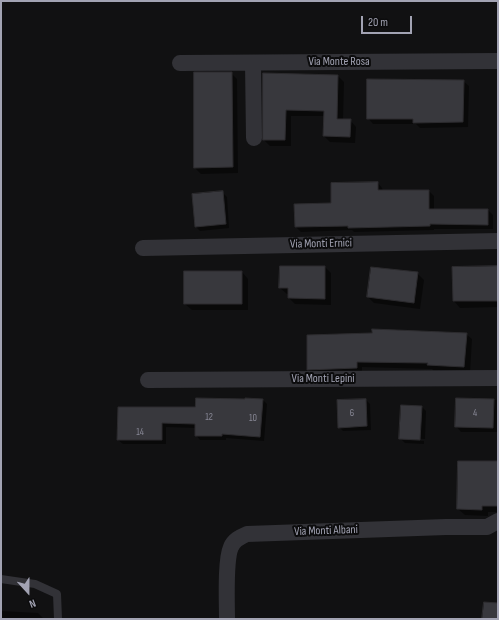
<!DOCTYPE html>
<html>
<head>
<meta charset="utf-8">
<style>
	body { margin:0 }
	#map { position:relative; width:499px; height:620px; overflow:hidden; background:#111112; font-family:"Sofia Sans Condensed",sans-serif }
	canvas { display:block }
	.frame { position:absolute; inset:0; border:2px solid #a2a3b3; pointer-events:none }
	.north { position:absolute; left:8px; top:572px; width:40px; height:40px; -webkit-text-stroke:3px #0c0c0d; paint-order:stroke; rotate:159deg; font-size:11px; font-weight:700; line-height:16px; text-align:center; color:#a2a3b3 }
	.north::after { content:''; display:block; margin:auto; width:14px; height:18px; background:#a2a3b3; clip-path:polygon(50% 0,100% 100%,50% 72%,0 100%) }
	.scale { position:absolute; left:361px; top:16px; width:51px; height:18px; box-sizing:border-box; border:2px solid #a2a3b3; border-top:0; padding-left:5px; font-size:12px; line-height:14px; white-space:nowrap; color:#a2a3b3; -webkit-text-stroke:3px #0c0c0d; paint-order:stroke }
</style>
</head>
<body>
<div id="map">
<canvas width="499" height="620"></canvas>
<div class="frame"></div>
<div class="north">N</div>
<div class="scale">20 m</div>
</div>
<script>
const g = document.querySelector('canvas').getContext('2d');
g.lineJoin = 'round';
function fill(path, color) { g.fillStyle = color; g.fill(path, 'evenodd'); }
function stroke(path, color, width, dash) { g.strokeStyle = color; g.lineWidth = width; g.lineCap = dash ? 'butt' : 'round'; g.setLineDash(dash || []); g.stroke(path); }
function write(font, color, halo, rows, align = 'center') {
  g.font = font + ' "Sofia Sans Condensed",sans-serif'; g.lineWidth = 4; g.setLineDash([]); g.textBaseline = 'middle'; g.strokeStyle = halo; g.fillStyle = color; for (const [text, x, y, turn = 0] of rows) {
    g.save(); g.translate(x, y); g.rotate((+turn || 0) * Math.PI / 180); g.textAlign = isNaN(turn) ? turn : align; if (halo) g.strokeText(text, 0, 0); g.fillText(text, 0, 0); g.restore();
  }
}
const shadow = new Path2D(`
	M 231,73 L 237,79 L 238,173 L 201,174 L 195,168 Z
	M 264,74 L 338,76 L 344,82 L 343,120 L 350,120 L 356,127 L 355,143 L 330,142 L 324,136 L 325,116 L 291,116 L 291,146 L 270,146 L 264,140 Z
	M 463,81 L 469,86 L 468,127 L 420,128 L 416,124 L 373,124 L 368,118 Z
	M 378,183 L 382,188 L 383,191 L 429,191 L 434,196 L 434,210 L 488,210 L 493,215 L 493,229 L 434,229 L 434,230 L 354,232 L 352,230 L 301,232 L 296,227 L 332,204 Z
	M 222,192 L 227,197 L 229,228 L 200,231 L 196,227 L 193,195 Z
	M 325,267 L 331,273 L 331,305 L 295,304 L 289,298 L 289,294 L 287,294 L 280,288 Z
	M 498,267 L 498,307 L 460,308 L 454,301 L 453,268 Z
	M 242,272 L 248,279 L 248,310 L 192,310 L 185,304 Z
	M 417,273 L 424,280 L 420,309 L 374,303 L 368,297 Z
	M 373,334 L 466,334 L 472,339 L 470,373 L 434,371 L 432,369 L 362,367 L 362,374 L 314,375 L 308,369 Z
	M 246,399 L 263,400 L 267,404 L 264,441 L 226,438 L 226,440 L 200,440 L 196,435 L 196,428 L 166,427 L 166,444 L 123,444 L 118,440 L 196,408 L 246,400 Z
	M 457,399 L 498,400 L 498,432 L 461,432 L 456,426 Z
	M 366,400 L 370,404 L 371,430 L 343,431 L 339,427 Z
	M 422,407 L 426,411 L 425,439 L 403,438 L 403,440 L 424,441 L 424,444 L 405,443 L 400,438 Z
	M 498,462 L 498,512 L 488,512 L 488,516 L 465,515 L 458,509 Z
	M 1,611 L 38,613 L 44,619 L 1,619 Z`);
const building = new Path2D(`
	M 194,72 L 232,72 L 233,167 L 194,168 Z
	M 263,73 L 338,75 L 337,119 L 351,119 L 350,137 L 323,136 L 324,111 L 286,110 L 285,140 L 263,140 Z
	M 367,79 L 464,80 L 463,122 L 413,123 L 413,119 L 367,119 Z
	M 378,182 L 378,190 L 429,190 L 429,209 L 488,209 L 488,225 L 430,224 L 430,226 L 348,228 L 348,226 L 295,227 L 294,204 L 331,203 L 331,183 Z
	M 223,191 L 226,224 L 195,227 L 192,194 Z
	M 280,266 L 325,266 L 325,299 L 288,298 L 288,288 L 279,288 Z
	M 498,266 L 498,301 L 453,301 L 452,267 Z
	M 371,267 L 418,272 L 414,303 L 367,297 Z
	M 184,271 L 242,271 L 242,304 L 184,304 Z
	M 372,329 L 467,333 L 464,367 L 427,365 L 428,363 L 357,362 L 357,368 L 307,370 L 307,335 L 372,333 Z
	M 196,398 L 245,399 L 245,398 L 263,399 L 260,437 L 222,434 L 222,436 L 195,436 L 195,424 L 162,423 L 162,440 L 117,440 L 118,407 L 195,407 Z
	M 456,398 L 494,399 L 493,428 L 455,427 Z
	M 366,399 L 367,426 L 338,428 L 337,400 Z
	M 401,405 L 422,406 L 420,440 L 399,439 Z
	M 458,461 L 498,461 L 498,506 L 482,506 L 482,510 L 457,509 Z
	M 484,602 L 498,603 L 498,619 L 482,619 Z`);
const service = new Path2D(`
	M 1,579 L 35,584 L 57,594 L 58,619`);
const minor = new Path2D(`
	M 180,63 L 498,61
	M 253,63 L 254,138
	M 143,248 L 498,241
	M 148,380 L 498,378
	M 227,619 C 227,603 225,560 231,547 C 234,540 240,537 247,534 L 446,527 L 487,527 L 498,521`);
const numberNames = [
	["6",352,413],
	["4",475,413],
	["12",209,417],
	["10",253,418],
	["14",140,432]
];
const streetNames = [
	["Via Monte Rosa",339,62],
	["Via Monti Ernici",321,244,-1],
	["Via Monti Lepini",323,379],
	["Via Monti Albani",326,531,-2]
];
fill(shadow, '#0007');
fill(building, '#38383d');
stroke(building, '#2c2b2e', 1);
stroke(service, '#323237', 8);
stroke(minor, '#323237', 16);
write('10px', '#888896', null, numberNames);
write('12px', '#a2a3b3', '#0c0c0d', streetNames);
</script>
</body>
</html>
